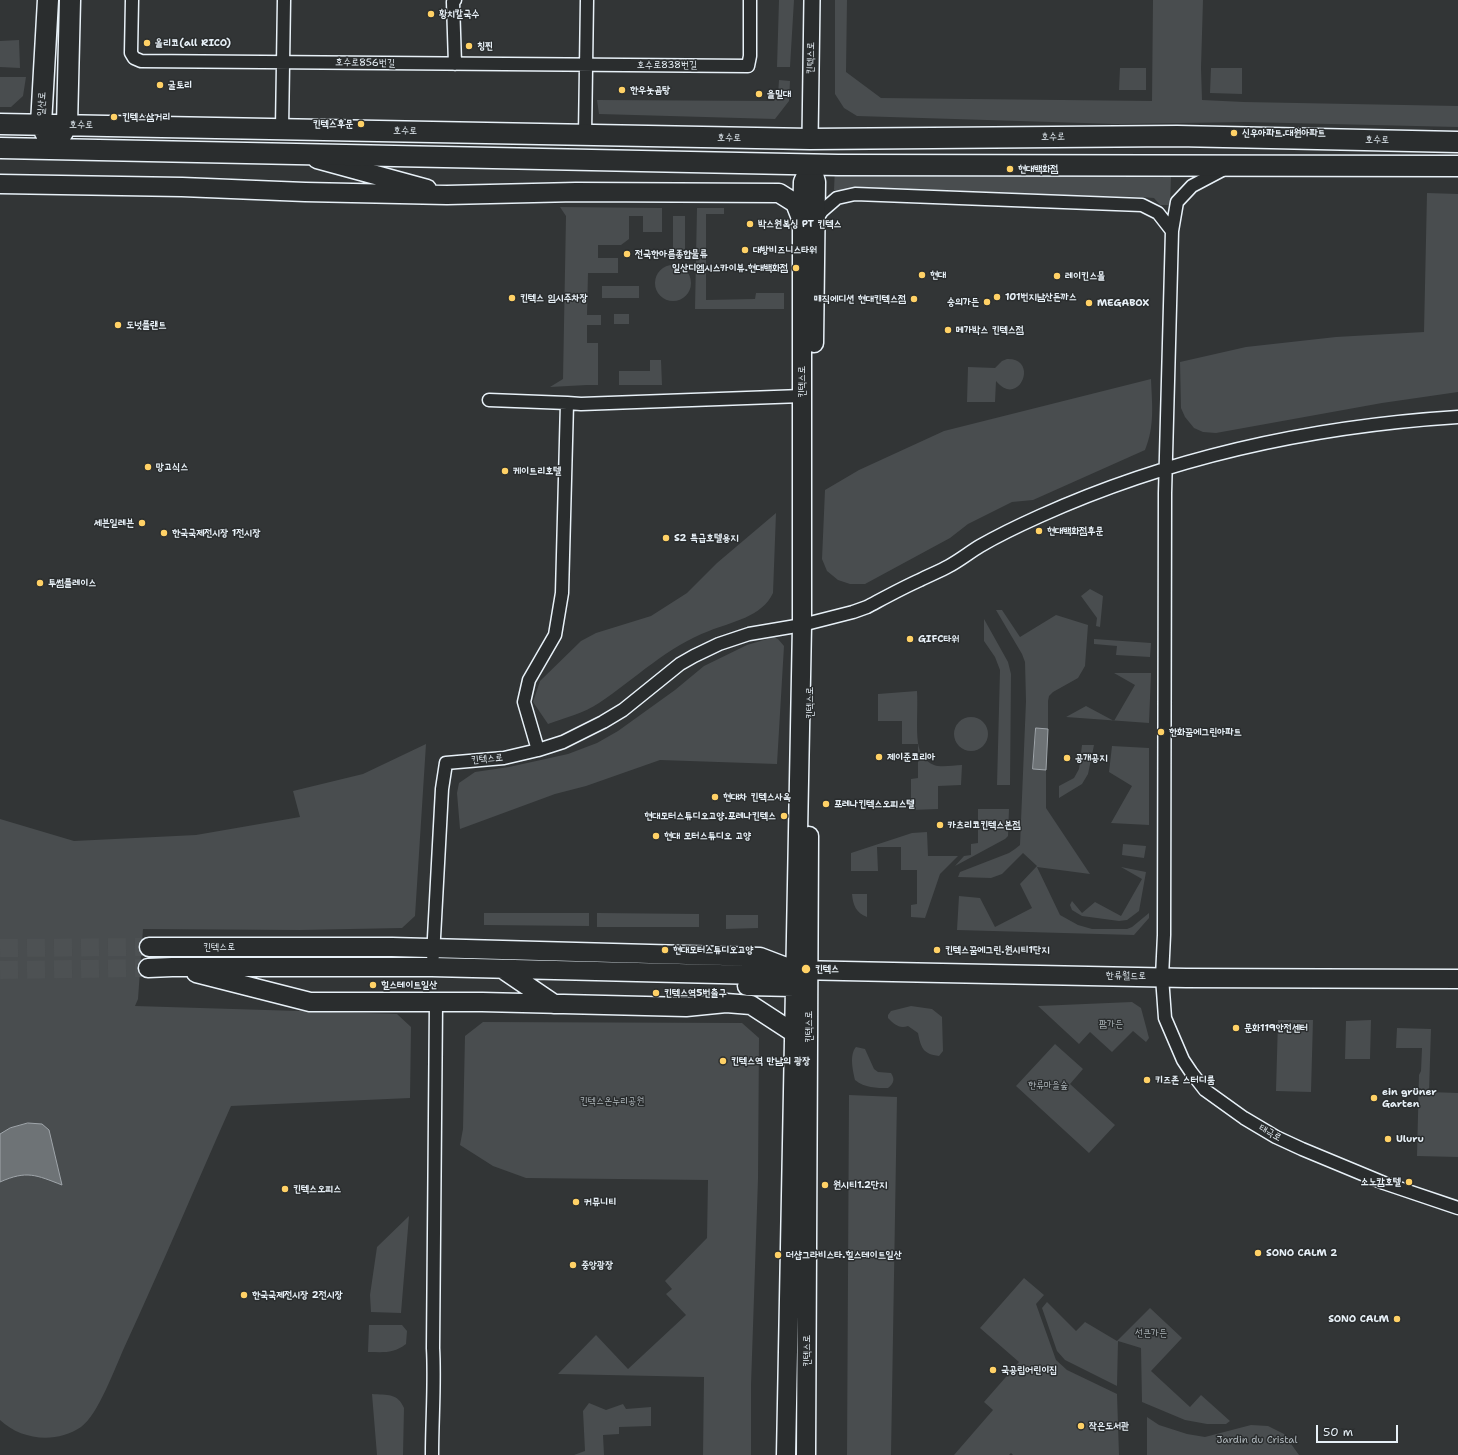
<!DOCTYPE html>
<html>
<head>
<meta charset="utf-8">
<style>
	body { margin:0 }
	#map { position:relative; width:1458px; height:1455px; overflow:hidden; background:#323536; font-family:"Shantell Sans",sans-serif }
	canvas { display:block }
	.scale { position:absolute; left:1316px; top:1425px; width:82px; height:18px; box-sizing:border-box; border:2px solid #e8f1f8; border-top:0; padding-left:5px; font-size:12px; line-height:14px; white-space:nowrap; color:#e8f1f8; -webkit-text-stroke:3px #2a2d2e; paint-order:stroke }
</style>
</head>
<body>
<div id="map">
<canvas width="1458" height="1455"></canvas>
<div class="scale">50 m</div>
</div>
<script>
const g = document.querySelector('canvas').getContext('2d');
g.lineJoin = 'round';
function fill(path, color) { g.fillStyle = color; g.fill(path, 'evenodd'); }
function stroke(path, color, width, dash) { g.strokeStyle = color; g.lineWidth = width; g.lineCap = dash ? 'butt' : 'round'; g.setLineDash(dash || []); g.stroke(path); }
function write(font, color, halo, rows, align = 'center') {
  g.font = font + ' "Shantell Sans","Poor Story",sans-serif'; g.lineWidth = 3; g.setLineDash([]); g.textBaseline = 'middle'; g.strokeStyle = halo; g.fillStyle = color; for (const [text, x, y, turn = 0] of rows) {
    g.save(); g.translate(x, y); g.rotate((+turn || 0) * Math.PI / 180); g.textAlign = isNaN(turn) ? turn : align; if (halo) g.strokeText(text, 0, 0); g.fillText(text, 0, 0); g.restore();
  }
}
const green = new Path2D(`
	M 779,0 L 794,0 L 790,67 L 777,67 Z
	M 835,0 L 847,0 L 846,72 L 881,98 L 1152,101 L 1153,0 L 1203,0 L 1201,68 L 1202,100 L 1244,102 L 1458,106 L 1458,127 L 1245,122 L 1116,124 L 857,116 L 844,108 L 835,94 Z
	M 19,40 L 20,68 L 0,67 L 0,41 Z
	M 1120,68 L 1146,68 L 1146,90 L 1119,90 Z
	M 1211,68 L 1242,68 L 1242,94 L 1210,93 Z
	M 0,77 L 26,77 L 23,96 L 11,107 L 0,107 Z
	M 779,80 L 790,81 L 789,101 L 775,119 L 599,114 L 597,100 L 774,101 L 778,95 Z
	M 835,167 L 1171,177 L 1170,205 L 1160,205 L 1154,198 L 1140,197 L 834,190 Z
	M 1427,193 L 1458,194 L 1458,392 L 1382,403 L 1216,433 L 1203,432 L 1194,428 L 1185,417 L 1181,408 L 1180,362 L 1246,347 L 1336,337 L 1424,332 Z
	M 560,207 L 662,208 L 662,232 L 643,232 L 643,216 L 629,216 L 629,239 L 621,245 L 598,245 L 598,258 L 618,258 L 618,273 L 588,273 L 587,315 L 601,315 L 601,325 L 587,325 L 587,343 L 598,343 L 598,385 L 587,385 L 550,387 L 563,379 L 566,216 Z
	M 697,208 L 724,208 L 724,214 L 706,214 L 706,300 L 755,299 L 756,293 L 784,293 L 784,309 L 695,309 Z
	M 673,216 L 685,216 L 685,253 L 673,253 Z
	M655 283a18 18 0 1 1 36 0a18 18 0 1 1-36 0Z
	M 602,286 L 639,286 L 639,298 L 602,298 Z
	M 614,314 L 629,314 L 629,324 L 614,324 Z
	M 1007,359 C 1040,358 1019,409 996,381 L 995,402 L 967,402 L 968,367 L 995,368 L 1002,361 Z
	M 650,360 L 661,360 L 662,385 L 619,385 L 619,371 L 650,371 Z
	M 1151,379 C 1152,404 1155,426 1145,450 L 1033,500 L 1012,502 L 968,524 L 950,538 L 865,584 L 850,584 L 838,580 L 827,571 L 822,559 L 825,490 L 859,470 L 944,431 Z
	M 776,513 L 773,593 C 762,617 731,622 709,631 C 668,646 635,679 599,703 C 584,713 565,718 548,724 L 533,702 L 540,681 L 581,641 L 596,633 L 651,616 L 687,593 L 717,563 Z
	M 1090,589 L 1103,596 L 1100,627 L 1096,626 L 1097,618 L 1081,596 Z
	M 996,610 L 1002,610 L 1020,637 L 1056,615 L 1088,625 L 1085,666 L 1078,678 L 1053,692 L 1049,696 L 1048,701 L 1048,729 L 1046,770 L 1046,808 L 1090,874 L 1037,867 L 1060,915 L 1078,925 L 1092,929 L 1127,929 L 1132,927 L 1149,913 L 1149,918 L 1134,935 L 957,930 L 959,896 L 980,898 L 995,927 L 1032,908 L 1020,884 L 1037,866 L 1023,853 L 1002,874 L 991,878 L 958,877 L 960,872 L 1009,853 L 1015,849 L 1020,845 L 1026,701 L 1025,662 L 1022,654 Z
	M 984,619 L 1008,662 L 1011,674 L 1010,785 L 997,785 L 1000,670 L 995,657 L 984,641 Z
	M 774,637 L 778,639 L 784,646 L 777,764 L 660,760 L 586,786 L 555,794 L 460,829 L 457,793 L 459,783 L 475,772 L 509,767 L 568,754 L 597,743 L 618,731 L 675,690 L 704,666 L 747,645 Z
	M 1094,639 L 1151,643 L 1150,657 L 1116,655 L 1117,646 L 1094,644 Z
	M 1114,673 L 1151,673 L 1149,723 L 1066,717 L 1086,706 L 1114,721 L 1135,685 Z
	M 917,691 C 918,706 916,729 918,743 C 919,752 925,762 934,765 C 942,768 953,765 962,765 L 961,785 L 938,786 L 938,809 L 911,810 L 911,779 L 918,778 L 918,744 L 902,744 L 902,721 L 878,721 L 878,694 Z
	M954 734a17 17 0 1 1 34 0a17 17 0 1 1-34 0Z
	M 426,744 L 415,916 L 402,928 L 300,930 L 143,929 L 138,999 L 135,1006 L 397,1014 L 411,1027 L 410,1098 L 231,1106 C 195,1187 161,1268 124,1348 C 115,1368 98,1415 81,1427 C 56,1444 21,1440 0,1420 L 0,819 L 74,841 L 196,835 L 300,817 L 293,791 L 363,774 Z
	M 1082,745 L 1094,745 L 1088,774 L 1082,784 L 1059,798 L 1059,786 L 1074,778 L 1079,769 Z
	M 1112,746 L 1149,748 L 1149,825 L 1111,823 L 1132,786 L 1109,772 Z
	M 978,809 L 1009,809 L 1008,836 L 1005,839 L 955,866 L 964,856 L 971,855 L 971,844 L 978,843 Z
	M 927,832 L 928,856 L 958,856 L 940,874 L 925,918 L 911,917 L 911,905 L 917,904 L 917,870 L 901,870 L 901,847 L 877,847 L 878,871 L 851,871 L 851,853 L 912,833 Z
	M 1123,844 L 1146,846 L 1144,858 L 1122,855 Z
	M 1121,867 L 1146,872 L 1139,911 L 1127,920 L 1119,921 L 1082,916 L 1072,910 L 1070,905 L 1072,901 L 1082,913 L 1095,902 L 1121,916 L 1142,879 Z
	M 852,894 L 867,894 L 867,917 C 856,913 853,905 852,894 Z
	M 484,913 L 589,913 L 589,926 L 484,925 Z
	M 597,913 L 699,914 L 699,927 L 597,927 Z
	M 726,915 L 758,915 L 758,928 L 726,929 Z
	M 1132,1002 L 1141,1008 L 1149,1038 L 1146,1042 L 1133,1031 L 1112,1052 L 1090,1032 L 1079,1044 L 1038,1006 Z
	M 911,1006 L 932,1009 L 942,1017 L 943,1051 L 939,1056 C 923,1054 921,1048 918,1033 L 908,1026 C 899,1029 894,1024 888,1018 L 888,1015 L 891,1011 Z
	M 1278,1020 L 1313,1020 L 1311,1092 L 1276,1091 Z
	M 1371,1020 L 1370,1059 L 1345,1059 L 1346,1021 Z
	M 483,1022 L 742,1023 L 759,1038 L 758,1179 L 751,1385 L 751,1455 L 703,1455 L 704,1377 L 558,1374 L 596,1335 L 628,1369 L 686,1315 L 666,1294 L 672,1289 L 665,1281 L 707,1238 L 708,1180 L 526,1178 L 493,1166 L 460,1145 L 463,1129 L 465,1036 Z
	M 1397,1028 L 1431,1029 L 1429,1092 L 1458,1093 L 1458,1157 L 1417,1156 L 1419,1075 L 1421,1071 L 1422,1048 L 1396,1048 Z
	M 1055,1044 L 1083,1069 L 1070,1084 L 1115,1125 L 1089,1153 L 1016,1086 Z
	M 856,1047 L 865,1049 L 874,1069 L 878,1072 L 891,1073 C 895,1079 894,1083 888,1088 C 876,1088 865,1088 855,1080 C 853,1071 849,1055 856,1047 Z
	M 849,1095 L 897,1097 L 891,1455 L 847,1455 Z
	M 409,1216 L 401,1313 L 371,1312 L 370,1295 L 377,1247 Z
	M 1024,1278 L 1044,1295 L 1036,1304 L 1056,1360 L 1067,1370 L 1117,1394 L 1119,1455 L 1013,1455 L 1011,1453 L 1009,1455 L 954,1455 L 993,1410 L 984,1402 L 1019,1362 L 980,1328 Z
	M 1047,1302 L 1076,1331 L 1085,1322 L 1117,1341 L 1150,1308 L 1182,1338 L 1151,1371 L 1190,1407 L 1201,1395 L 1230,1421 L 1226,1424 L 1207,1424 L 1185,1420 L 1142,1402 L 1141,1348 L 1118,1341 L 1117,1386 L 1065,1360 L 1057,1351 L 1042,1308 Z
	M 369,1325 L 402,1325 L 407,1331 L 406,1344 C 393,1354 383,1352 368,1352 Z
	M 372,1394 C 387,1395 398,1393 404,1408 L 403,1455 L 377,1455 Z
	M 589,1403 L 606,1410 L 623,1404 L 626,1409 L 651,1407 L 651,1426 L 619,1427 L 619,1434 L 603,1435 L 604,1455 L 574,1455 L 585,1451 L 583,1411 Z
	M 1147,1417 L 1159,1425 L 1187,1434 L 1205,1437 L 1251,1425 L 1268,1426 L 1284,1434 L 1299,1455 L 1147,1455 Z`);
const water = new Path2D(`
	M 1036,728 L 1048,729 L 1046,770 L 1033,769 Z
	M 28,1123 L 42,1124 L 49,1130 L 62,1185 C 36,1175 27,1170 0,1182 L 0,1134 L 10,1128 Z`);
const secondaryTunnel = new Path2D(`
	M 0,948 L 149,947
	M 0,970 L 148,968`);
const minor = new Path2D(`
	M 132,0 L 131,53 L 134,58 L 141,61 L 748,66 L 750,56 L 750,0
	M 455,0 L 453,2 L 455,64
	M 282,129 L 284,0
	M 585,135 L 587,0
	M 1226,168 L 1192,186 L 1177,202 L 1172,231 L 1165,493 L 1164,935 L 1162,977 L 1165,1018 L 1183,1060 L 1191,1072 L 1205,1090 L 1244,1118 L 1276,1137 L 1302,1149 L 1384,1183 L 1458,1208
	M 816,220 L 822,211 L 837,198 L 855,194 L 1142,205 L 1158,213 L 1172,231
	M 489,400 L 567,403
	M 538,750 L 524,702 L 529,680 L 555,635 L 562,593 L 567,403 L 581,404 L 802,396
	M 433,956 L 442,789 L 446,763 L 504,758 L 538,750 L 563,742 L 603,722 L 623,710 L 680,664 L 694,656 L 719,644 L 749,634 L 802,625 L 853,612 L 867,607 C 884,598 902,588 920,580 C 930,575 940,571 949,566 C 960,560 970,552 980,546 C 999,535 1020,525 1040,516 C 1171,457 1315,426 1458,417
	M 432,1455 C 432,1419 435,1383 433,1348 L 436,1003`);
const tertiary = new Path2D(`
	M 810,139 L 812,0`);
const secondary = new Path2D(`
	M 317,159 L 427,189
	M 811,164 L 816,182 L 814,343
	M 0,184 L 182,187 L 305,192 L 447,195 L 576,192 L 779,193 L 795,203 L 802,221
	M 149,947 L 392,947 L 760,957 L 794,970
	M 148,968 L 172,967 L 432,967 L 760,975 L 795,970 L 1186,978 L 1458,979
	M 504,970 L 554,1004
	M 196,973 L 310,1002 L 482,1002 L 686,1007 L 726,1003 L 751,1005 L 794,1033
	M 747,986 L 794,987
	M 786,1455 L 802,625 L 802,222 L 803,182 L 811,164
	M 806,1455 L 809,836`);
const primary = new Path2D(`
	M 0,124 L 810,139 L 1177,136 L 1458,142
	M 47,136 L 41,124 L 48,0
	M 60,137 L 67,125 L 70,0
	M 0,148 L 838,165 L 1458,166`);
const markers = [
	[431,14,4,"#ffd166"],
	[147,43,4,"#ffd166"],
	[469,46,4,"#ffd166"],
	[160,85,4,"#ffd166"],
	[622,90,4,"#ffd166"],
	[759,94,4,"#ffd166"],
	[114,117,4,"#ffd166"],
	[361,124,4,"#ffd166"],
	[1234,133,4,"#ffd166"],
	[1010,169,4,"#ffd166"],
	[750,224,4,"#ffd166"],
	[745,250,4,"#ffd166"],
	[627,254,4,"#ffd166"],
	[796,268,4,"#ffd166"],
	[922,275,4,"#ffd166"],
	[1057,276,4,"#ffd166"],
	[997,297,4,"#ffd166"],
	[512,298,4,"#ffd166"],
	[914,299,4,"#ffd166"],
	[987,302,4,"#ffd166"],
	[1089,303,4,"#ffd166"],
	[118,325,4,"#ffd166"],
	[948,330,4,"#ffd166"],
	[148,467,4,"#ffd166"],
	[505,471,4,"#ffd166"],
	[142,523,4,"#ffd166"],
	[1039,531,4,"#ffd166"],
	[164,533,4,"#ffd166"],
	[666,538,4,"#ffd166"],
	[40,583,4,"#ffd166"],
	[910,639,4,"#ffd166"],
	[1161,732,4,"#ffd166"],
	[879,757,4,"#ffd166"],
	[1067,758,4,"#ffd166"],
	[715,797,4,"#ffd166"],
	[826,804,4,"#ffd166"],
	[784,816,4,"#ffd166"],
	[940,825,4,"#ffd166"],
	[656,836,4,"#ffd166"],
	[665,950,4,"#ffd166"],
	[937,950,4,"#ffd166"],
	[806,969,5,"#ffd166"],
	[373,985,4,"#ffd166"],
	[656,993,4,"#ffd166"],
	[1236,1028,4,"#ffd166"],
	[723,1061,4,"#ffd166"],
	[1147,1080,4,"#ffd166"],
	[1374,1098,4,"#ffd166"],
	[1388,1139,4,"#ffd166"],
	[1409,1182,4,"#ffd166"],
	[825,1185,4,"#ffd166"],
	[285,1189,4,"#ffd166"],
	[576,1202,4,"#ffd166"],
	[1258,1253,4,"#ffd166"],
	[778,1255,4,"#ffd166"],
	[573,1265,4,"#ffd166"],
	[244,1295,4,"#ffd166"],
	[1397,1319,4,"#ffd166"],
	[993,1370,4,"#ffd166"],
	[1081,1426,4,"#ffd166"]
];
const poiNames = [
	["황치칼국수",439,14],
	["올리코(all RICO)",155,43],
	["칭찐",477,46],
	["굴토리",168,85],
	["한우놋곰탕",630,90],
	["을밀대",767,94],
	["킨텍스삼거리",122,117],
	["킨텍스후문",353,124,"right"],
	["신우아파트.대원아파트",1242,133],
	["현대백화점",1018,169],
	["박스원복싱 PT 킨텍스",758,224],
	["대방비즈니스타워",753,250],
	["전국한아름종합물류",635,254],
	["일산디엠시스카이뷰.현대백화점",788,268,"right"],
	["현대",930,275],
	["레이킨스몰",1065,276],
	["101번지남산돈까스",1005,297],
	["킨텍스 임시주차장",520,298],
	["매직에디션 현대킨텍스점",906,299,"right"],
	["숭의가든",979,302,"right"],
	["MEGABOX",1097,303],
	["도넛플랜트",126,325],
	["메가박스 킨텍스점",956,330],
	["망고식스",156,467],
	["케이트리호텔",513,471],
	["세븐일레븐",134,523,"right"],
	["현대백화점후문",1047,531],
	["한국국제전시장 1전시장",172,533],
	["S2 특급호텔용지",674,538],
	["투썸플레이스",48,583],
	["GIFC타워",918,639],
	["한화꿈에그린아파트",1169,732],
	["제이준코리아",887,757],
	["공개공지",1075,758],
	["현대차 킨텍스사옥",723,797],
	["포레나킨텍스오피스텔",834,804],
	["현대모터스튜디오고양.포레나킨텍스",776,816,"right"],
	["카츠리코킨텍스본점",948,825],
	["현대 모터스튜디오 고양",664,836],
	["현대모터스튜디오고양",673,950],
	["킨텍스꿈에그린.원시티1단지",945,950],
	["킨텍스",815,969],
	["힐스테이트일산",381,985],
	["킨텍스역5번출구",664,993],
	["문화119안전센터",1244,1028],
	["킨텍스역 만남의 광장",731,1061],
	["키즈존 스터디룸",1155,1080],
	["ein grüner",1382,1092],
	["Garten",1382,1104],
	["Uluru",1396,1139],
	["소노캄호텔",1401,1182,"right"],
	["원시티1.2단지",833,1185],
	["킨텍스오피스",293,1189],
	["커뮤니티",584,1202],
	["SONO CALM 2",1266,1253],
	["더샵그라비스타.힐스테이트일산",786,1255],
	["중앙광장",581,1265],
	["한국국제전시장 2전시장",252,1295],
	["SONO CALM",1389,1319,"right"],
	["국공립어린이집",1001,1370],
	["작은도서관",1089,1426]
];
const streetNames = [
	["킨텍스로",811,58,-89],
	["호수로856번길",365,63,1],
	["호수로838번길",667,65],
	["일산로",42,104,-87],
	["호수로",81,125,1],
	["호수로",405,131,1],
	["호수로",1053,137,-1],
	["호수로",729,138,1],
	["호수로",1377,140,1],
	["킨텍스로",802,382,-90],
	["킨텍스로",810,703,-90],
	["킨텍스로",487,759,-5],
	["킨텍스로",219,947],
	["한류월드로",1126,976,1],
	["킨텍스로",809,1027,-90],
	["태극로",1270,1133,29],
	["킨텍스로",807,1351,-90]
];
const parkNames = [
	["팜가든",1111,1024],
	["한류마을숲",1048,1085],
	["킨텍스온누리공원",612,1101],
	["선큰가든",1151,1333],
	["Jardin du Cristal",1257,1440]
];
fill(green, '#494d4f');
fill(water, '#6e7376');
stroke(water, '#9fa5aa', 1);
stroke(secondaryTunnel, '#4d5153', 18, [18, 9]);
stroke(minor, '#e8f1f8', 15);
stroke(tertiary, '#e8f1f8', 18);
stroke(secondary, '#e8f1f8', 21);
stroke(primary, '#e8f1f8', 23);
stroke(minor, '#2a2d2e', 12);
stroke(tertiary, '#2a2d2e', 15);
stroke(secondary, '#2a2d2e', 18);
stroke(primary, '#2a2d2e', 20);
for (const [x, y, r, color] of markers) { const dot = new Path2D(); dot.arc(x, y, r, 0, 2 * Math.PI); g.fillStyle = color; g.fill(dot); stroke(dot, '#2a2d2e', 1.5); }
write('bold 10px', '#e8f1f8', '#2a2d2e', poiNames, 'left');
write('10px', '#e8f1f8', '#2a2d2e', streetNames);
write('10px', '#b0b8bd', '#2a2d2e', parkNames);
</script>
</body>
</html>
